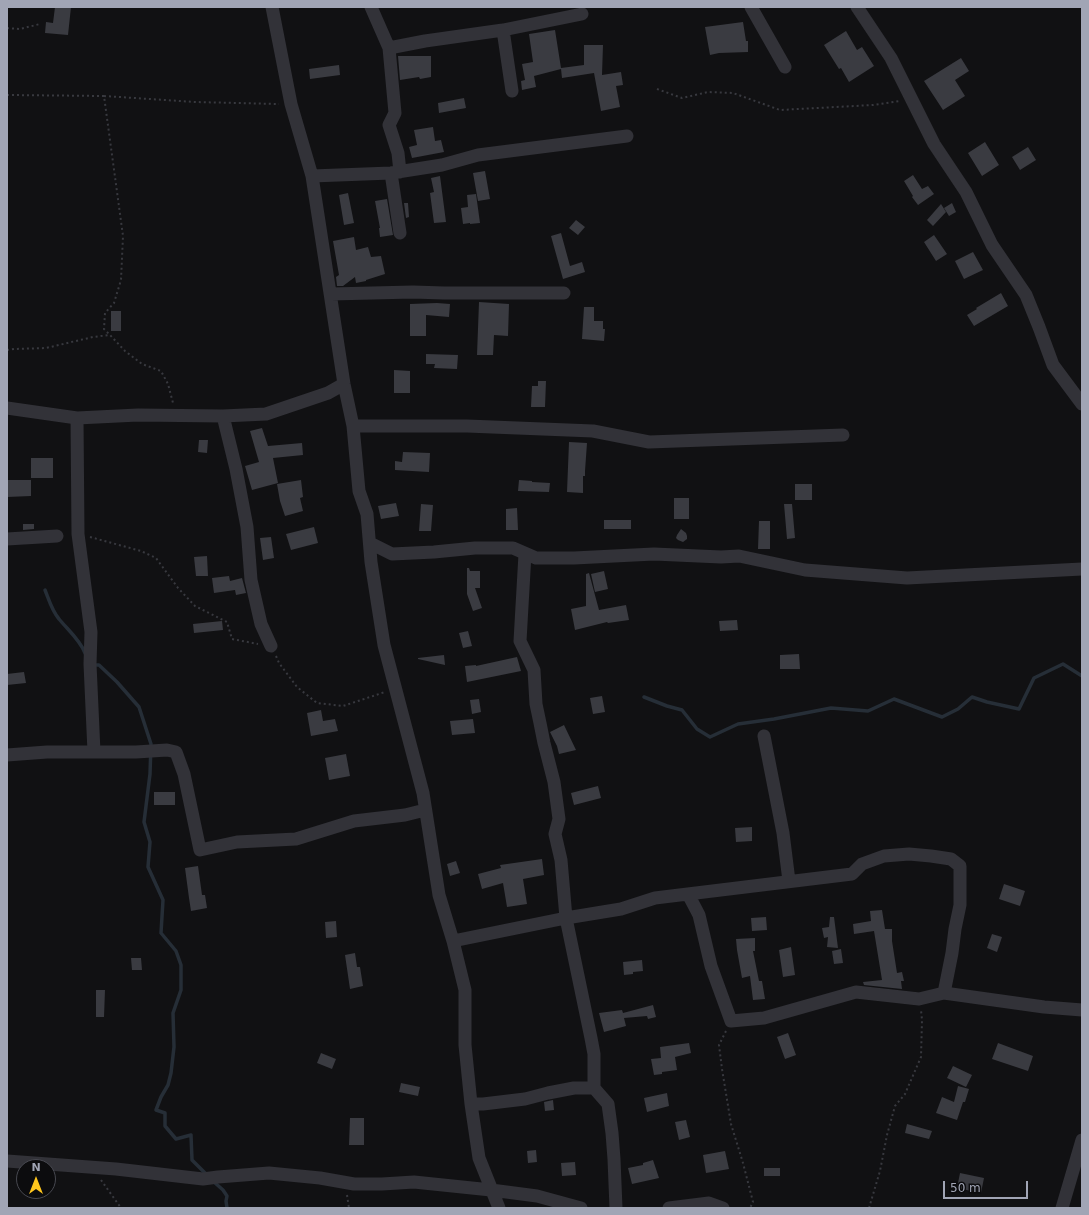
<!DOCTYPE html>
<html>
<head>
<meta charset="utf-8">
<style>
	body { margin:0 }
	#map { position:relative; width:1089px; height:1215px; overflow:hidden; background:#111113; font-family:"DejaVu Sans",sans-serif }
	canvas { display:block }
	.frame { position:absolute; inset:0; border:8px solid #a1a5b5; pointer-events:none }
	.north { position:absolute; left:16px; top:1159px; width:40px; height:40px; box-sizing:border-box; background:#0c0c0e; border:1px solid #484951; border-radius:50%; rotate:0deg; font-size:11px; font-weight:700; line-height:16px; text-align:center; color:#a1a5b5 }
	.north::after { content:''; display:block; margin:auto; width:14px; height:18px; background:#ffc61d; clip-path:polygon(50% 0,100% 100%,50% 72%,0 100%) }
	.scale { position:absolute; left:943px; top:1181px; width:85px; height:18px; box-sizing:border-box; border:2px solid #a1a5b5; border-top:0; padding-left:5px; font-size:12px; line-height:14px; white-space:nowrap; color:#a1a5b5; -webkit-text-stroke:3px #0c0c0e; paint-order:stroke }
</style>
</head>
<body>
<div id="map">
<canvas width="1089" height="1215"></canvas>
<div class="frame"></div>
<div class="north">N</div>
<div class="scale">50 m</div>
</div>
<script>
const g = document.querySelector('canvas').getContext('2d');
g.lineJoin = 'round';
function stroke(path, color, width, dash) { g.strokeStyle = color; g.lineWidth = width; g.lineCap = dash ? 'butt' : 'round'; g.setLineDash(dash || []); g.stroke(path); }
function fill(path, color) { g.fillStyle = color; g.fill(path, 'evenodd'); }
const stream = new Path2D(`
	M 45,590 C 49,600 52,611 59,619 C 68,630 80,640 85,653
	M 93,665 L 99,665 L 117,682 L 139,707 L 151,744 L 150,774 L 144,822 L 150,842 L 148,867 L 163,900 L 161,933 L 176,951 L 181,965 L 181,990 L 173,1013 L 174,1047 L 171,1073 L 168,1085 L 161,1097 L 156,1110 L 165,1113 L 165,1126 L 176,1139 L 191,1135 L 192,1160 L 208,1176
	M 644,697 L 667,706 L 682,710 L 697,729 L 710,737 L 738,724 L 774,719 L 831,708 L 868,711 L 894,699 L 942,717 L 958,709 L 972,697 L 987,702 L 1019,709 L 1034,678 L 1063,664 L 1082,676
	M 214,1182 L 223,1190 L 227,1196 L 226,1201 L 227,1208`);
const building = new Path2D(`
	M 55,7 L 71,7 L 68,35 L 45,33 L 46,22 L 53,23 Z
	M 743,22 L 746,41 L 748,41 L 748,52 L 719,53 L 710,55 L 705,27 Z
	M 555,30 L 561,68 L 584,65 L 584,45 L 603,45 L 602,75 L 621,72 L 623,85 L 616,86 L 620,107 L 601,111 L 594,73 L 562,78 L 561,69 L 534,76 L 536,87 L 522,90 L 521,81 L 525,80 L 522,64 L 533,62 L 529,34 Z
	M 846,31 L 857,50 L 862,47 L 874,66 L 849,82 L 841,68 L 839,69 L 824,45 Z
	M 398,56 L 431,56 L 431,77 L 420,79 L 419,77 L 400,80 Z
	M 961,58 L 969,71 L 955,80 L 965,96 L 943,110 L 924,81 Z
	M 339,65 L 340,75 L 310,79 L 309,69 Z
	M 464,98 L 466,108 L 439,113 L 438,103 Z
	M 433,127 L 435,141 L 441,140 L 444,152 L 412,158 L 409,147 L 417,145 L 414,130 Z
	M 985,142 L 999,165 L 982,176 L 968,153 Z
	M 1028,147 L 1036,160 L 1020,170 L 1012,157 Z
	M 485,171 L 490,199 L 478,201 L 473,173 Z
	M 913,175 L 922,189 L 928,186 L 934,194 L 918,205 L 912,197 L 913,196 L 904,181 Z
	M 440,176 L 446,222 L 434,223 L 430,193 L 434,192 L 431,178 Z
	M 348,193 L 354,223 L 344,225 L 339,195 Z
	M 476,194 L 480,223 L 470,224 L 470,223 L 463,224 L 461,208 L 468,207 L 467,195 Z
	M 387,199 L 393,235 L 380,237 L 379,228 L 380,228 L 375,201 Z
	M 404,203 L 408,203 L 409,217 L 406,218 Z
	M 952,203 L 956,212 L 949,216 L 944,208 Z
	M 941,204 L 946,212 L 933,226 L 927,220 Z
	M 576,220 L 585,227 L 578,235 L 569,228 Z
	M 561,233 L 570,266 L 582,262 L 585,272 L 563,279 L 551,236 Z
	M 934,235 L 947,254 L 936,261 L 924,242 Z
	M 354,237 L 356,250 L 368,247 L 371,257 L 381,256 L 385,274 L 366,280 L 366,281 L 356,283 L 355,277 L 343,286 L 337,286 L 336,277 L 339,275 L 333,241 Z
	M 973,252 L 983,270 L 964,279 L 955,261 Z
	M 1001,293 L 1008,306 L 974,326 L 967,315 L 977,309 L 976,308 Z
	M 479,302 L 509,304 L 508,336 L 494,335 L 493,355 L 477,355 Z
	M 437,303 L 450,304 L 449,317 L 426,315 L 426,336 L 410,336 L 410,304 Z
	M 584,307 L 594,307 L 594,321 L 603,321 L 603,329 L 605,329 L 604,341 L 582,339 Z
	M 111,311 L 121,311 L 121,331 L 111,331 Z
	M 426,354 L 458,355 L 457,369 L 434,368 L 435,364 L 426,364 Z
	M 394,370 L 410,371 L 410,393 L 394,393 Z
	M 538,381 L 546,381 L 545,407 L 531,407 L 532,386 L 538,386 Z
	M 262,428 L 268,446 L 302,443 L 303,455 L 273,458 L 278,483 L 252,490 L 245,466 L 259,462 L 250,431 Z
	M 199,440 L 208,440 L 207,453 L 198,452 Z
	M 569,442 L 587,443 L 585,471 L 585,476 L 583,476 L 583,493 L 567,492 Z
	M 403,452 L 430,453 L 429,472 L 395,470 L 395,461 L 402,462 Z
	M 31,458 L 53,458 L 53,478 L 31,478 Z
	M 7,480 L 31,480 L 31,496 L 7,497 Z
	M 301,480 L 303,497 L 300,498 L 303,511 L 285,516 L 280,501 L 277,484 Z
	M 519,480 L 532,481 L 532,482 L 550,483 L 549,492 L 518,491 Z
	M 795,484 L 812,484 L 812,500 L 795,500 Z
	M 674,498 L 689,498 L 689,519 L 674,519 Z
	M 396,503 L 399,516 L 381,519 L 378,506 Z
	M 421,504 L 433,505 L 431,531 L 419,531 Z
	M 784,504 L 792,504 L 795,538 L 787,539 Z
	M 517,508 L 518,530 L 506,530 L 506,509 Z
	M 604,520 L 631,520 L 631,529 L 604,529 Z
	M 759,521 L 770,521 L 770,549 L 758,549 Z
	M 23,524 L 34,524 L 34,529 L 23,530 Z
	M 314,527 L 318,543 L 291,550 L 286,534 Z
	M 681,529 L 686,533 L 687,536 L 687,539 L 683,542 L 678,540 L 676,538 L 677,535 Z
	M 271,537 L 274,558 L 263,560 L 260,538 Z
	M 207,556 L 208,576 L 196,576 L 194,557 Z
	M 467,568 L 469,568 L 470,571 L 480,571 L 480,588 L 475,588 L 482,608 L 473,611 L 467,594 Z
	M 604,571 L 608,589 L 595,592 L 591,574 Z
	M 589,573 L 599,610 L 626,605 L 629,620 L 608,623 L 607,622 L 575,630 L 571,609 L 586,606 L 586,574 Z
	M 229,576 L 230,581 L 242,578 L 246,593 L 236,595 L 235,590 L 214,593 L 212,578 Z
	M 737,620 L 738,630 L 720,631 L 719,621 Z
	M 222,621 L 223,630 L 194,633 L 193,624 Z
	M 468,631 L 472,646 L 463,648 L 459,633 Z
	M 799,654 L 800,669 L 780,669 L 780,655 Z
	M 444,655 L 445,665 L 418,659 L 418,658 Z
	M 517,657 L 521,671 L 467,682 L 465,666 L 476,665 L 476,666 Z
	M 24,672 L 26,683 L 7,685 L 7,674 Z
	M 602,696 L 605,712 L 593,714 L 590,698 Z
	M 479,699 L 481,712 L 472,714 L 470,700 Z
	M 321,710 L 323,721 L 335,719 L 338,731 L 311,736 L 307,713 Z
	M 473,719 L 475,733 L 452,735 L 450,721 Z
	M 564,725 L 576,750 L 559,754 L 557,746 L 550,732 Z
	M 346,754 L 350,776 L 329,780 L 325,758 Z
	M 598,786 L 601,798 L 574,805 L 571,793 Z
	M 154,792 L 175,792 L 175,805 L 154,805 Z
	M 752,827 L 752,841 L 736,842 L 735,828 Z
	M 542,859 L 544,875 L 523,879 L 527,904 L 507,907 L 503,883 L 482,889 L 478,874 L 501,868 L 500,865 Z
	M 456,861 L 460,873 L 450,876 L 447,864 Z
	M 198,866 L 202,895 L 205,895 L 207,908 L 191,911 L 189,898 L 185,868 Z
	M 1004,884 L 1025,891 L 1020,906 L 999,899 Z
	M 882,910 L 885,929 L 892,929 L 892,941 L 897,973 L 902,972 L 904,981 L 901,981 L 902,989 L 864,985 L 863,982 L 882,980 L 874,931 L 854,934 L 853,924 L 871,921 L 870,911 Z
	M 766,917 L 767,930 L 752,931 L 751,918 Z
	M 830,917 L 834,917 L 838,948 L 827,947 L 828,937 L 824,938 L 822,928 L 829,927 Z
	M 336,921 L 337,937 L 326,938 L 325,922 Z
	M 992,934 L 1002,937 L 997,952 L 987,948 Z
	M 755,938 L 755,951 L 753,951 L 759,981 L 762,981 L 765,999 L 753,1000 L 750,976 L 742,978 L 737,950 L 736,939 Z
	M 791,947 L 795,975 L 783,977 L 779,950 Z
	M 841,949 L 843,963 L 834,964 L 832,951 Z
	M 355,953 L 357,967 L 360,967 L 363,986 L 350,989 L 345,955 Z
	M 131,958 L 141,958 L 142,970 L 132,970 Z
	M 642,960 L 643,971 L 633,972 L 633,974 L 624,975 L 623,962 Z
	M 96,990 L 105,990 L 104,1017 L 96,1017 Z
	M 653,1005 L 656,1017 L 648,1019 L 647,1016 L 624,1018 L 626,1026 L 604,1032 L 599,1013 L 622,1010 L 623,1013 Z
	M 788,1033 L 796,1055 L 785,1059 L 777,1037 Z
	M 689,1043 L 691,1053 L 675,1057 L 677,1070 L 662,1072 L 662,1074 L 654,1075 L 651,1059 L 661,1058 L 660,1047 Z
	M 998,1043 L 1033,1056 L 1028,1071 L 992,1059 Z
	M 321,1053 L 336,1059 L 332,1069 L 317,1063 Z
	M 953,1066 L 972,1075 L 966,1087 L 947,1078 Z
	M 401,1083 L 420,1087 L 418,1096 L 399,1092 Z
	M 958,1086 L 969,1089 L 965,1102 L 963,1102 L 957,1120 L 936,1113 L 942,1097 L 954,1102 Z
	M 667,1093 L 669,1106 L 647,1112 L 644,1098 Z
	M 553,1100 L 554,1110 L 545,1111 L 544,1102 Z
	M 350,1118 L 364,1118 L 364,1145 L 349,1145 Z
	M 686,1120 L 690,1137 L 679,1140 L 675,1122 Z
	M 907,1124 L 932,1131 L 929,1139 L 905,1133 Z
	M 536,1150 L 537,1162 L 528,1163 L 527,1151 Z
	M 725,1151 L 729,1169 L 706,1173 L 703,1155 Z
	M 653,1160 L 659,1178 L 632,1184 L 628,1168 L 643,1165 L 643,1163 Z
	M 575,1162 L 576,1175 L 562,1176 L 561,1163 Z
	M 764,1168 L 780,1168 L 780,1176 L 764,1176 Z
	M 960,1173 L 984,1178 L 981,1193 L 957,1188 Z`);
const path = new Path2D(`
	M 7,28 L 20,29 L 40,24
	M 657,89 L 682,98 L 708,92 L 733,93 L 780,110 L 873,105 L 900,101
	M 7,95 L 104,96 L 123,236 L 121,280 L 114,303 L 105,313 L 104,329 L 110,335
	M 104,96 L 195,102 L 279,104
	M 7,350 L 14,349 L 46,348 L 93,337 L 110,335 L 125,351 L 142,364 L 161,371 L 168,384 L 173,403
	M 90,537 L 141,551 L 156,558 L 178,588 L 195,606 L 227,622 L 232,639 L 258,644
	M 276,656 L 279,663 L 297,687 L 317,703 L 343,706 L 385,692
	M 726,1031 L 719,1045 L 722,1069 L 731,1124 L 743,1163 L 753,1202 L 750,1208
	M 101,1180 L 121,1208
	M 347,1195 L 349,1208
	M 869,1208 L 880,1171 L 887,1135 L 895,1106 L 905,1094 L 921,1057 L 922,1020 L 921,1010`);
const minor = new Path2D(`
	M 272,7 L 291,104 L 312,176 L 344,384 L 353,426 L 359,491 L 367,514 L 371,562 L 384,645 L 423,793 L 439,895 L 453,941 L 465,990 L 465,1045 L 471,1104 L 479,1158 L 499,1208
	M 371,7 L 389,48 L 395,113 L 389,125 L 398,153 L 400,172
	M 751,7 L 785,67
	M 857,7 L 891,58 L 934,144 L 966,192 L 992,245 L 1026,295 L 1039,327 L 1053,365 L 1082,404
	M 503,30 L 512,91
	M 389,48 L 425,41 L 503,30 L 582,14
	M 391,173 L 400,233
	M 312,176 L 391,173 L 442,165 L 478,155 L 627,136
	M 331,294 L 413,292 L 444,293 L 564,293
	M 7,408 L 77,418 L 138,415 L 223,416 L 266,414 L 328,393 L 344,384
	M 223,416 L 236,469 L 247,527 L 251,580 L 261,624 L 271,646
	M 77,418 L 78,534 L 91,632 L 90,664 L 94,752
	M 353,426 L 467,426 L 593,431 L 649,442 L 843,435
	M 7,539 L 57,536
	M 370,543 L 392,554 L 434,552 L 475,548 L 513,548 L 536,558 L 574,558 L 654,554 L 721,557 L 739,556 L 805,570 L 907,578 L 1082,569
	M 764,736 L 783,833 L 789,881
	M 7,755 L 47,752 L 136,752 L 167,750 L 176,752 L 184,774 L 200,850 L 237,842 L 296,839 L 354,821 L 405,815 L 425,810
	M 688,894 L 699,915 L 711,966 L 731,1021 L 764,1018 L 856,992 L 919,999 L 944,993 L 1044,1007 L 1082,1010
	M 453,941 L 566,918 L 621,909 L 655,898 L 852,874 L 862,864 L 884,856 L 909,854 L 931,856 L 951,859 L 960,866 L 960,905 L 955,929 L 952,953 L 944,993
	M 594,1088 L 608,1104 L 612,1133 L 614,1159 L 616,1208
	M 471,1104 L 483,1104 L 525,1099 L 548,1093 L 574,1088 L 594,1088 L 594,1054 L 591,1038 L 566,918 L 561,860 L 555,834 L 559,819 L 554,782 L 544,743 L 540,723 L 536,704 L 534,670 L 520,641 L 525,554
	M 7,1161 L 116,1169 L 203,1179 L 218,1177 L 269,1173 L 320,1178 L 354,1184 L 382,1184 L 414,1182 L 491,1190 L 537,1196 L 581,1208
	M 669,1208 L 709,1203 L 723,1208
	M 1062,1208 L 1082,1140`);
stroke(stream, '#262e37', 3.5);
fill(building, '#3a3b41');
stroke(path, '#38393f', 2, [2, 3]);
stroke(minor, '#323238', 13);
</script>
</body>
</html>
